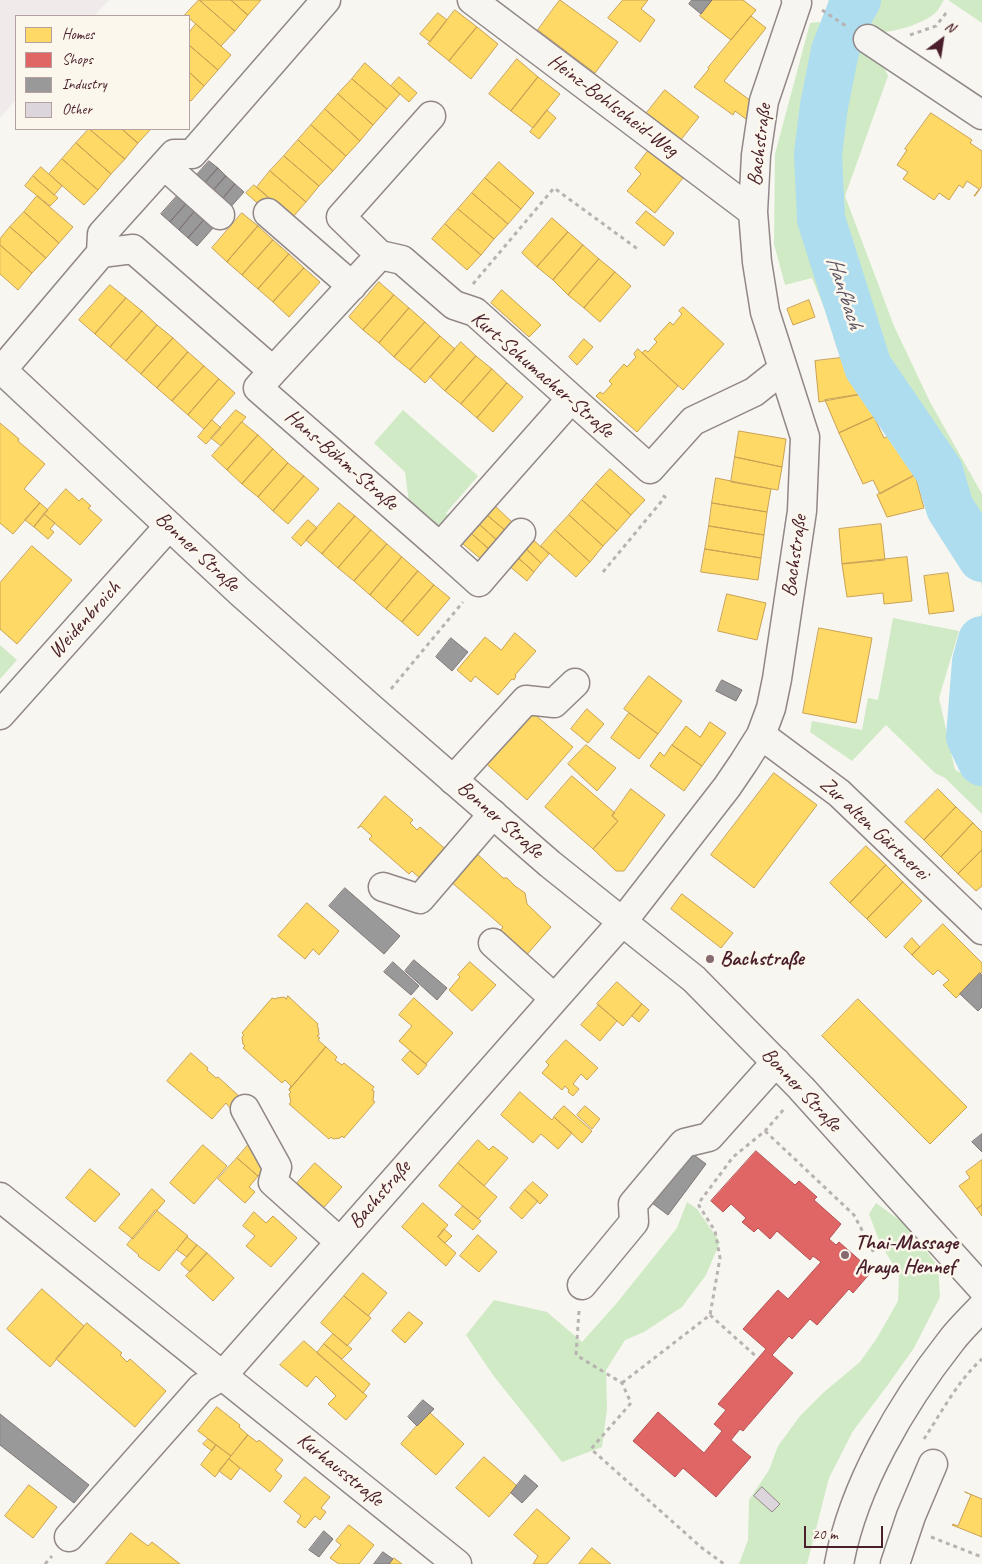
<!DOCTYPE html>
<html>
<head>
<meta charset="utf-8">
<style>
	body { margin:0 }
	#map { position:relative; width:982px; height:1564px; overflow:hidden; background:#f8f6f0; font-family:Caveat,sans-serif }
	canvas { display:block }
	.legend { position:absolute; left:15px; top:15px; width:175px; height:115px; box-sizing:border-box; background:#fbf7ec; border:1px solid #b4a19f; margin:0; padding:6px 9px; list-style:none; font-size:15px; color:#4a1f2b }
	.legend li { display:flex; align-items:center; gap:10px; height:25px }
	.legend b { width:25px; border:1px solid #b4a19f }
	.north { position:absolute; left:917px; top:15px; width:50px; height:50px; -webkit-text-stroke:4px #fbf7ec; paint-order:stroke; rotate:31deg; font-size:14px; font-weight:700; line-height:20px; text-align:center; color:#4a1f2b }
	.north::after { content:''; display:block; margin:auto; width:18px; height:22px; background:#4a1f2b; clip-path:polygon(50% 0,100% 100%,50% 72%,0 100%) }
	.scale { position:absolute; left:804px; top:1526px; width:79px; height:22px; box-sizing:border-box; border:2px solid #4a1f2b; border-top:0; padding-left:6px; font-size:15px; line-height:18px; white-space:nowrap; color:#4a1f2b; -webkit-text-stroke:4px #fbf7ec; paint-order:stroke }
</style>
</head>
<body>
<div id="map">
<canvas width="982" height="1564"></canvas>
<ul class="legend">
<li><b style="height:14px;background:#ffd966"></b>Homes</li>
<li><b style="height:14px;background:#e06666"></b>Shops</li>
<li><b style="height:14px;background:#999"></b>Industry</li>
<li><b style="height:14px;background:#dcd5db"></b>Other</li>
</ul>
<div class="north">N</div>
<div class="scale">20 m</div>
</div>
<script>
const g = document.querySelector('canvas').getContext('2d');
g.lineJoin = 'round';
function fill(path, color) { g.fillStyle = color; g.fill(path, 'evenodd'); }
function stroke(path, color, width, dash) { g.strokeStyle = color; g.lineWidth = width; g.lineCap = dash ? 'butt' : 'round'; g.setLineDash(dash || []); g.stroke(path); }
function write(font, color, halo, rows, align = 'center') {
  g.font = font + ' Caveat,sans-serif'; g.lineWidth = 5; g.setLineDash([]); g.textBaseline = 'middle'; g.strokeStyle = halo; g.fillStyle = color; for (const [text, x, y, turn = 0] of rows) {
    g.save(); g.translate(x, y); g.rotate((+turn || 0) * Math.PI / 180); g.textAlign = isNaN(turn) ? turn : align; if (halo) g.strokeText(text, 0, 0); g.fillText(text, 0, 0); g.restore();
  }
}
const built = new Path2D(`
	M 0,0 L 109,0 L 94,16 L 16,16 L 16,100 L 0,118 Z`);
const green = new Path2D(`
	M 828,0 L 944,0 C 941,4 939,10 935,13 C 923,24 889,35 873,31 C 856,27 839,13 828,0 Z
	M 948,0 L 982,0 L 982,23 Z
	M 818,22 C 840,31 866,43 881,62 C 884,66 886,72 888,76 L 845,196 L 894,326 L 930,402 L 982,494 L 982,589 L 974,535 L 952,475 L 872,346 L 837,340 L 812,278 L 785,285 L 774,244 L 775,154 L 810,23 Z
	M 403,410 L 478,476 L 446,513 L 452,519 L 442,524 L 431,526 L 409,503 L 405,472 L 374,443 Z
	M 982,612 L 982,778 L 966,772 L 949,698 Z
	M 893,618 L 959,631 L 939,698 L 955,770 L 982,784 L 982,814 L 945,778 L 935,773 L 886,725 L 852,761 L 810,732 L 812,721 L 862,730 L 868,698 L 878,700 Z
	M 0,645 L 17,660 L 0,679 Z
	M 687,1202 L 697,1209 L 720,1242 L 706,1275 L 682,1307 L 644,1332 L 625,1340 L 606,1370 L 607,1409 L 602,1447 L 562,1462 L 493,1375 L 466,1335 L 494,1300 L 547,1312 L 582,1342 L 616,1304 L 677,1228 Z
	M 876,1203 L 905,1224 L 938,1266 L 940,1297 L 914,1348 L 887,1386 L 853,1431 L 829,1478 L 807,1564 L 739,1564 L 748,1540 L 749,1500 L 769,1470 L 778,1446 L 800,1416 L 824,1392 L 860,1362 L 877,1338 L 898,1301 L 899,1274 L 880,1243 L 869,1214 Z`);
const homes = new Path2D(`
	M 199,0 L 235,31 L 221,46 L 189,18 L 189,16 L 185,15 Z
	M 200,0 L 231,0 L 248,15 L 235,31 Z
	M 231,0 L 261,0 L 248,15 Z
	M 560,0 L 618,42 L 595,73 L 538,30 Z
	M 623,0 L 648,0 L 641,9 L 655,20 L 640,42 L 608,18 Z
	M 712,0 L 743,0 L 756,10 L 731,40 L 700,16 Z
	M 455,10 L 477,27 L 449,61 L 428,44 Z
	M 438,13 L 447,20 L 430,42 L 420,34 Z
	M 751,16 L 766,28 L 724,81 L 751,101 L 746,119 L 735,111 L 733,115 L 694,87 L 709,69 L 708,68 Z
	M 196,24 L 231,55 L 218,70 L 189,45 L 189,33 Z
	M 477,27 L 498,44 L 471,79 L 449,61 Z
	M 189,45 L 218,70 L 204,86 L 189,72 Z
	M 517,59 L 538,77 L 511,111 L 489,94 Z
	M 365,63 L 400,94 L 387,109 L 352,79 Z
	M 189,72 L 204,86 L 191,101 L 189,99 Z
	M 399,77 L 417,93 L 409,102 L 391,86 Z
	M 538,77 L 560,94 L 533,128 L 511,111 Z
	M 352,79 L 387,109 L 373,125 L 338,94 Z
	M 665,90 L 699,117 L 679,142 L 645,115 Z
	M 338,94 L 373,125 L 360,141 L 325,109 Z
	M 325,109 L 360,141 L 346,156 L 311,125 Z
	M 547,110 L 556,118 L 539,139 L 530,132 Z
	M 931,113 L 972,140 L 970,143 L 982,151 L 982,186 L 975,196 L 974,196 L 979,189 L 967,181 L 963,188 L 959,185 L 949,200 L 939,193 L 934,200 L 903,179 L 908,172 L 897,165 L 907,150 L 905,149 Z
	M 311,125 L 346,156 L 333,171 L 298,140 Z
	M 89,129 L 125,159 L 111,174 L 76,143 Z
	M 90,129 L 122,129 L 138,143 L 125,159 Z
	M 122,129 L 151,129 L 138,143 Z
	M 298,140 L 333,171 L 319,186 L 284,156 Z
	M 76,143 L 111,174 L 98,190 L 62,159 Z
	M 648,151 L 683,178 L 655,213 L 627,191 L 641,174 L 635,168 Z
	M 284,156 L 319,186 L 306,202 L 270,171 Z
	M 62,159 L 98,190 L 84,205 L 49,174 Z
	M 499,162 L 534,193 L 521,209 L 485,178 Z
	M 41,167 L 62,186 L 54,195 L 33,176 Z
	M 270,171 L 306,202 L 292,218 L 257,187 Z
	M 33,176 L 58,198 L 50,206 L 25,186 Z
	M 485,178 L 521,209 L 508,224 L 472,193 Z
	M 254,185 L 272,201 L 264,209 L 246,193 Z
	M 472,193 L 508,224 L 494,239 L 458,209 Z
	M 37,196 L 73,227 L 59,243 L 24,212 Z
	M 458,209 L 494,239 L 481,255 L 445,224 Z
	M 646,211 L 674,233 L 664,246 L 636,223 Z
	M 24,212 L 59,243 L 46,258 L 10,227 Z
	M 242,213 L 258,226 L 227,262 L 212,248 Z
	M 552,218 L 568,232 L 537,267 L 522,253 Z
	M 445,224 L 481,255 L 467,270 L 432,239 Z
	M 258,226 L 273,240 L 242,275 L 227,262 Z
	M 10,227 L 46,258 L 32,273 L 0,245 L 0,239 Z
	M 568,232 L 583,245 L 553,280 L 537,267 Z
	M 273,240 L 289,254 L 258,289 L 242,275 Z
	M 0,245 L 32,273 L 18,290 L 0,274 Z
	M 583,245 L 599,259 L 568,295 L 553,280 Z
	M 289,254 L 304,268 L 273,302 L 258,289 Z
	M 599,259 L 615,272 L 584,308 L 568,295 Z
	M 304,268 L 320,282 L 289,317 L 273,302 Z
	M 615,272 L 631,286 L 600,322 L 584,308 Z
	M 379,282 L 394,295 L 363,330 L 349,317 Z
	M 110,285 L 126,298 L 95,334 L 79,320 Z
	M 502,290 L 541,325 L 529,337 L 491,303 Z
	M 394,295 L 409,308 L 379,343 L 363,330 Z
	M 126,298 L 142,311 L 110,347 L 95,334 Z
	M 809,300 L 815,317 L 793,325 L 787,309 Z
	M 683,307 L 724,344 L 683,390 L 642,353 L 645,350 L 648,352 L 657,342 L 654,339 L 670,322 L 673,325 L 682,314 L 679,311 Z
	M 409,308 L 425,322 L 394,357 L 379,343 Z
	M 142,311 L 157,325 L 126,361 L 110,347 Z
	M 425,322 L 440,336 L 410,370 L 394,357 Z
	M 157,325 L 173,338 L 141,374 L 126,361 Z
	M 440,336 L 455,349 L 425,383 L 410,370 Z
	M 173,338 L 188,352 L 157,388 L 141,374 Z
	M 584,339 L 593,347 L 577,365 L 569,357 Z
	M 461,342 L 476,356 L 445,391 L 430,377 Z
	M 638,349 L 678,386 L 637,432 L 596,396 L 600,392 L 603,394 L 612,384 L 609,381 L 624,364 L 627,367 L 636,357 L 634,354 Z
	M 188,352 L 204,366 L 172,401 L 157,388 Z
	M 476,356 L 492,369 L 461,404 L 445,391 Z
	M 857,356 L 863,394 L 819,402 L 815,361 Z
	M 204,366 L 219,379 L 188,415 L 172,401 Z
	M 492,369 L 507,383 L 477,418 L 461,404 Z
	M 219,379 L 235,393 L 204,429 L 188,415 Z
	M 507,383 L 523,397 L 493,432 L 477,418 Z
	M 863,394 L 874,417 L 839,433 L 825,400 Z
	M 236,410 L 246,417 L 221,446 L 211,438 Z
	M 874,417 L 884,438 L 896,433 L 915,475 L 880,494 L 873,480 L 863,484 L 839,433 Z
	M 212,420 L 221,428 L 206,444 L 198,437 Z
	M 242,422 L 258,435 L 227,470 L 212,456 Z
	M 0,423 L 19,439 L 18,441 L 45,464 L 24,489 L 40,503 L 13,534 L 0,523 Z
	M 739,431 L 786,439 L 782,467 L 735,457 Z
	M 258,435 L 273,449 L 242,484 L 227,470 Z
	M 273,449 L 288,463 L 258,497 L 242,484 Z
	M 735,457 L 782,467 L 778,490 L 731,482 Z
	M 288,463 L 304,476 L 273,511 L 258,497 Z
	M 610,469 L 645,500 L 631,515 L 596,484 Z
	M 915,475 L 924,508 L 887,517 L 877,495 Z
	M 304,476 L 319,489 L 288,524 L 273,511 Z
	M 716,478 L 771,489 L 767,512 L 712,503 Z
	M 596,484 L 631,515 L 617,531 L 582,500 Z
	M 66,489 L 79,501 L 82,498 L 91,506 L 88,508 L 102,520 L 80,545 L 44,514 Z
	M 582,500 L 617,531 L 603,546 L 569,515 Z
	M 40,503 L 48,510 L 34,527 L 25,520 Z
	M 339,503 L 355,516 L 322,554 L 306,540 Z
	M 712,503 L 767,512 L 764,535 L 709,526 Z
	M 496,507 L 513,523 L 506,531 L 488,516 Z
	M 44,514 L 55,523 L 50,529 L 54,532 L 48,539 L 34,527 Z
	M 569,515 L 603,546 L 590,562 L 555,530 Z
	M 355,516 L 371,530 L 338,568 L 322,554 Z
	M 488,516 L 506,531 L 498,541 L 480,525 Z
	M 308,520 L 317,528 L 301,546 L 292,538 Z
	M 881,524 L 885,560 L 842,564 L 839,529 Z
	M 480,525 L 498,541 L 490,550 L 472,534 Z
	M 709,526 L 764,535 L 761,558 L 705,549 Z
	M 371,530 L 387,544 L 354,581 L 338,568 Z
	M 555,530 L 590,562 L 576,577 L 541,546 Z
	M 472,534 L 490,550 L 481,559 L 463,544 Z
	M 531,538 L 549,554 L 541,563 L 524,547 Z
	M 387,544 L 402,557 L 370,595 L 354,581 Z
	M 32,546 L 72,580 L 17,644 L 0,629 L 0,583 Z
	M 524,547 L 541,563 L 534,572 L 516,556 Z
	M 705,549 L 761,558 L 758,580 L 701,572 Z
	M 516,556 L 534,572 L 527,581 L 508,565 Z
	M 402,557 L 418,571 L 386,609 L 370,595 Z
	M 907,557 L 912,601 L 884,604 L 883,593 L 847,597 L 842,564 Z
	M 418,571 L 434,585 L 402,622 L 386,609 Z
	M 948,573 L 954,611 L 929,614 L 924,576 Z
	M 434,585 L 450,598 L 418,636 L 402,622 Z
	M 727,594 L 766,603 L 757,640 L 718,631 Z
	M 819,628 L 872,638 L 856,723 L 803,713 Z
	M 515,633 L 536,651 L 515,675 L 516,676 L 514,680 L 512,679 L 498,695 L 475,676 L 471,682 L 457,670 L 485,637 L 501,650 Z
	M 649,676 L 682,701 L 658,734 L 624,709 Z
	M 527,708 L 573,747 L 527,800 L 482,760 Z
	M 587,709 L 604,724 L 588,743 L 571,729 Z
	M 629,713 L 658,734 L 639,759 L 611,738 Z
	M 710,722 L 726,733 L 702,766 L 672,745 L 686,726 L 700,737 Z
	M 586,745 L 616,768 L 597,791 L 568,764 Z
	M 672,745 L 702,766 L 684,791 L 650,766 L 660,752 L 664,756 Z
	M 774,773 L 817,805 L 754,888 L 711,855 Z
	M 572,776 L 615,813 L 612,816 L 618,821 L 593,849 L 545,807 Z
	M 631,789 L 665,815 L 624,871 L 616,871 L 593,849 L 618,821 L 612,816 Z
	M 938,789 L 956,807 L 924,840 L 905,822 Z
	M 385,796 L 413,820 L 410,823 L 417,830 L 420,827 L 450,853 L 423,881 L 412,871 L 409,874 L 369,839 L 372,836 L 361,826 L 358,828 Z
	M 956,807 L 973,823 L 941,857 L 924,840 Z
	M 973,823 L 982,832 L 982,850 L 958,874 L 941,857 Z
	M 866,846 L 886,865 L 850,903 L 830,883 Z
	M 982,850 L 982,886 L 976,891 L 958,874 Z
	M 474,851 L 503,878 L 507,878 L 515,886 L 525,893 L 527,904 L 551,927 L 523,959 L 496,936 L 503,927 L 449,880 Z
	M 886,865 L 903,882 L 867,919 L 850,903 Z
	M 903,882 L 922,901 L 886,938 L 867,919 Z
	M 682,894 L 733,933 L 721,948 L 671,909 Z
	M 307,903 L 339,931 L 319,955 L 313,949 L 305,959 L 278,936 Z
	M 943,924 L 982,963 L 982,972 L 956,998 L 943,985 L 949,980 L 938,970 L 933,975 L 912,955 Z
	M 912,938 L 920,947 L 912,955 L 904,947 Z
	M 470,962 L 496,985 L 472,1011 L 449,990 L 460,977 L 458,975 Z
	M 617,982 L 642,1004 L 623,1026 L 597,1004 Z
	M 288,996 L 318,1024 L 317,1026 L 318,1027 L 319,1035 L 317,1036 L 320,1038 L 318,1040 L 326,1047 L 289,1090 L 291,1086 L 285,1080 L 282,1083 L 243,1048 L 245,1046 L 243,1044 L 242,1037 L 244,1035 L 242,1033 L 272,998 L 275,999 L 277,998 L 284,997 L 286,999 Z
	M 414,998 L 453,1033 L 426,1064 L 399,1041 L 412,1026 L 399,1015 Z
	M 858,999 L 967,1107 L 930,1144 L 822,1036 Z
	M 642,1004 L 649,1010 L 639,1022 L 632,1016 Z
	M 599,1005 L 617,1021 L 600,1041 L 581,1025 Z
	M 566,1040 L 598,1068 L 587,1080 L 581,1074 L 573,1084 L 579,1089 L 573,1096 L 568,1092 L 569,1090 L 565,1086 L 562,1090 L 542,1073 L 549,1065 L 546,1062 Z
	M 326,1047 L 337,1057 L 335,1060 L 342,1065 L 344,1063 L 374,1087 L 372,1090 L 374,1091 L 373,1101 L 375,1102 L 344,1138 L 342,1136 L 340,1138 L 333,1139 L 331,1137 L 329,1139 L 289,1104 L 291,1102 L 289,1094 L 291,1092 L 289,1090 Z
	M 410,1051 L 427,1065 L 418,1075 L 402,1060 Z
	M 191,1053 L 208,1068 L 207,1070 L 216,1078 L 218,1077 L 240,1097 L 230,1108 L 226,1103 L 212,1119 L 167,1081 Z
	M 520,1092 L 552,1120 L 554,1117 L 572,1133 L 558,1149 L 541,1134 L 533,1143 L 501,1115 Z
	M 564,1106 L 592,1131 L 582,1143 L 554,1117 Z
	M 585,1106 L 600,1119 L 592,1129 L 577,1115 Z
	M 478,1140 L 489,1150 L 493,1146 L 508,1158 L 484,1186 L 458,1163 Z
	M 249,1144 L 270,1163 L 258,1176 L 237,1158 Z
	M 203,1145 L 227,1166 L 194,1204 L 170,1183 Z
	M 237,1158 L 258,1176 L 249,1187 L 255,1192 L 245,1203 L 218,1179 Z
	M 982,1160 L 982,1205 L 977,1209 L 959,1186 L 970,1178 L 966,1172 Z
	M 315,1163 L 342,1187 L 318,1214 L 291,1190 Z
	M 458,1163 L 497,1197 L 478,1219 L 439,1186 Z
	M 90,1169 L 120,1194 L 95,1222 L 66,1198 Z
	M 533,1182 L 548,1195 L 540,1204 L 525,1190 Z
	M 152,1189 L 165,1201 L 133,1239 L 119,1228 Z
	M 525,1190 L 538,1201 L 522,1219 L 510,1208 Z
	M 423,1203 L 448,1225 L 438,1237 L 456,1253 L 446,1266 L 402,1227 Z
	M 982,1205 L 982,1216 L 977,1209 Z
	M 463,1206 L 481,1221 L 473,1230 L 455,1215 Z
	M 156,1210 L 188,1236 L 159,1271 L 138,1256 L 139,1255 L 127,1245 Z
	M 254,1212 L 266,1223 L 273,1216 L 297,1238 L 271,1267 L 246,1246 L 255,1236 L 243,1226 Z
	M 444,1229 L 452,1236 L 445,1243 L 438,1237 Z
	M 478,1235 L 497,1252 L 479,1272 L 460,1256 Z
	M 187,1237 L 197,1245 L 187,1257 L 177,1250 Z
	M 197,1245 L 207,1253 L 190,1272 L 181,1264 Z
	M 207,1253 L 234,1278 L 213,1301 L 186,1276 Z
	M 363,1273 L 387,1293 L 368,1316 L 344,1296 Z
	M 42,1289 L 84,1326 L 50,1367 L 7,1329 Z
	M 344,1296 L 371,1318 L 347,1346 L 321,1323 Z
	M 409,1312 L 423,1323 L 405,1343 L 392,1331 Z
	M 87,1323 L 122,1353 L 120,1355 L 127,1362 L 130,1359 L 166,1391 L 135,1427 L 56,1359 Z
	M 333,1334 L 352,1349 L 342,1359 L 324,1344 Z
	M 304,1341 L 367,1396 L 346,1420 L 328,1404 L 336,1396 L 316,1376 L 307,1387 L 280,1365 Z
	M 324,1344 L 370,1384 L 363,1393 L 317,1353 Z
	M 217,1407 L 240,1425 L 239,1427 L 248,1435 L 231,1456 L 198,1431 Z
	M 429,1412 L 464,1444 L 436,1475 L 401,1444 Z
	M 248,1435 L 257,1442 L 259,1440 L 283,1460 L 275,1470 L 282,1476 L 270,1492 L 229,1459 Z
	M 208,1439 L 216,1445 L 212,1451 L 203,1444 Z
	M 216,1445 L 231,1456 L 215,1477 L 201,1465 Z
	M 484,1457 L 517,1486 L 489,1517 L 456,1488 Z
	M 229,1459 L 240,1468 L 231,1480 L 219,1471 Z
	M 305,1477 L 330,1497 L 321,1508 L 326,1512 L 320,1520 L 315,1516 L 305,1528 L 297,1522 L 301,1516 L 284,1502 Z
	M 29,1485 L 57,1507 L 33,1538 L 5,1516 Z
	M 965,1492 L 982,1499 L 982,1537 L 952,1525 L 953,1524 L 958,1526 L 971,1495 Z
	M 537,1509 L 570,1538 L 547,1564 L 533,1564 L 538,1556 L 514,1535 Z
	M 349,1525 L 374,1545 L 359,1564 L 339,1564 L 330,1558 L 341,1545 L 336,1541 Z
	M 131,1533 L 148,1546 L 152,1542 L 180,1564 L 106,1564 Z
	M 592,1548 L 611,1564 L 579,1564 Z
	M 394,1558 L 402,1564 L 389,1564 Z`);
const shops = new Path2D(`
	M 756,1151 L 795,1185 L 799,1181 L 817,1197 L 814,1200 L 841,1224 L 829,1239 L 836,1245 L 839,1242 L 872,1271 L 853,1293 L 849,1289 L 817,1325 L 810,1319 L 792,1339 L 789,1336 L 772,1355 L 793,1373 L 743,1431 L 740,1429 L 731,1440 L 751,1457 L 716,1497 L 683,1468 L 675,1477 L 633,1441 L 658,1412 L 704,1453 L 722,1431 L 714,1424 L 726,1410 L 718,1404 L 766,1349 L 743,1329 L 778,1290 L 788,1299 L 821,1262 L 813,1256 L 810,1260 L 777,1231 L 770,1239 L 758,1228 L 754,1232 L 742,1222 L 746,1218 L 731,1204 L 723,1212 L 711,1201 Z`);
const industry = new Path2D(`
	M 692,0 L 712,0 L 701,14 L 689,4 Z
	M 209,161 L 218,168 L 202,186 L 193,179 Z
	M 218,168 L 226,176 L 210,194 L 202,186 Z
	M 226,176 L 235,184 L 220,202 L 210,194 Z
	M 235,184 L 244,192 L 228,210 L 220,202 Z
	M 177,196 L 186,204 L 170,222 L 161,214 Z
	M 186,204 L 194,212 L 179,230 L 170,222 Z
	M 194,212 L 204,220 L 188,238 L 179,230 Z
	M 204,220 L 213,228 L 197,246 L 188,238 Z
	M 451,638 L 468,652 L 452,671 L 436,657 Z
	M 722,680 L 742,690 L 736,701 L 716,691 Z
	M 345,888 L 400,936 L 384,954 L 329,906 Z
	M 414,960 L 447,988 L 437,1000 L 405,971 Z
	M 393,962 L 419,986 L 411,995 L 384,972 Z
	M 980,973 L 982,975 L 982,1007 L 978,1011 L 960,994 Z
	M 982,1134 L 982,1152 L 972,1142 Z
	M 690,1152 L 706,1164 L 668,1215 L 652,1203 Z
	M 423,1400 L 434,1409 L 417,1426 L 408,1417 Z
	M 0,1414 L 89,1485 L 74,1503 L 0,1445 Z
	M 525,1475 L 538,1486 L 522,1503 L 511,1493 Z
	M 324,1531 L 333,1539 L 319,1557 L 309,1550 Z
	M 383,1552 L 393,1559 L 389,1564 L 374,1564 Z`);
const river = new Path2D(`
	M 857,0 L 851,10 L 835,51 L 824,106 L 818,154 L 821,219 L 868,367 L 939,471 L 950,508 L 982,558
	M 982,640 L 976,662 L 970,737 L 982,762`);
const building = new Path2D(`
	M 762,1487 L 780,1504 L 772,1512 L 754,1496 Z`);
const path = new Path2D(`
	M 822,10 L 846,26
	M 910,35 L 936,26 L 946,13
	M 473,284 L 554,188 L 639,250
	M 603,572 L 665,497 L 661,494
	M 391,689 L 463,602
	M 765,1131 L 854,1215 L 874,1253
	M 579,1311 L 576,1355 L 622,1383 L 631,1403 L 591,1449 L 702,1548 L 724,1564
	M 710,1315 L 758,1358
	M 622,1383 L 710,1315 L 720,1258 L 715,1231 L 698,1204 L 733,1157 L 765,1131 L 785,1108
	M 924,1439 C 941,1413 959,1379 982,1359
	M 931,1537 L 982,1557
	M 45,1564 L 52,1556`);
const minor = new Path2D(`
	M 326,0 L 192,154 L 174,154 L 102,234 L 101,253 L 133,249 L 273,371 L 380,255
	M 472,0 L 753,212
	M 868,39 L 982,115
	M 431,116 L 341,217 L 380,255 L 402,260 L 454,305 L 475,312 L 650,469 L 693,421 L 754,392 L 783,369
	M 164,165 L 220,215
	M 268,213 L 352,286
	M 2,370 L 101,253
	M 273,371 L 258,388 L 440,547
	M 521,533 L 479,582 L 440,547 L 571,399
	M 0,715 L 169,526
	M 761,735 L 839,793 L 982,930
	M 453,780 L 526,700 L 554,703 L 575,683
	M 383,887 L 420,899 L 493,814
	M 493,943 L 554,998
	M 245,1109 L 277,1167 L 273,1182 L 340,1242
	M 0,1197 L 457,1564
	M 582,1285 L 634,1222 L 633,1204 L 684,1143 L 709,1137 L 776,1062
	M 69,1537 L 201,1388 L 222,1376 L 623,921 L 727,787 L 744,762 L 761,735 L 771,708 L 777,679 L 802,511 L 805,437 L 765,312 L 757,262 L 753,212 L 756,155 L 764,101 L 797,3 L 796,0
	M 895,1564 L 911,1516 L 933,1464`);
const major = new Path2D(`
	M 0,368 L 240,592 L 373,710 L 550,864 L 694,979 L 801,1088 L 982,1288
	M 839,1564 C 853,1486 902,1403 951,1341 C 960,1329 972,1318 982,1307`);
const markers = [
	[710,959,5,"#876a70"],
	[845,1255,5,"#876a70"]
];
const streetNames = [
	["Heinz-Bohlscheid-Weg",613,106,37],
	["Bachstraße",760,145,-83],
	["Kurt-Schumacher-Straße",542,375,41],
	["Hans-Böhm-Straße",341,460,41],
	["Bonner Straße",197,552,43],
	["Bachstraße",795,556,-82],
	["Weidenbroich",85,620,-48],
	["Bonner Straße",500,820,41],
	["Zur alten Gärtnerei",874,829,43],
	["Bonner Straße",801,1090,47],
	["Bachstraße",380,1195,-49],
	["Kurhausstraße",340,1470,39]
];
const poiNames = [
	["Bachstraße",720,959],
	["Thai-Massage",855,1243],
	["Araya Hennef",855,1267]
];
const waterNames = [
	["Hanfbach",844,293,72]
];
fill(built, '#f1eaea');
fill(green, '#cfeac5');
fill(homes, '#ffd966');
stroke(homes, '#c9a154', 1);
fill(shops, '#e06666');
stroke(shops, '#b35154', 1);
fill(industry, '#999');
stroke(industry, '#817478', 1);
stroke(river, '#aeddf0', 48);
fill(building, '#dcd5db');
stroke(building, '#918787', 1);
stroke(minor, '#918787', 31);
stroke(major, '#918787', 31);
stroke(path, '#b8b3b1', 3, [4, 4]);
stroke(minor, '#f6f5f1', 28);
stroke(major, '#f6f5f1', 28);
for (const [x, y, r, color] of markers) { const dot = new Path2D(); dot.arc(x, y, r, 0, 2 * Math.PI); g.fillStyle = color; g.fill(dot); stroke(dot, '#fbf7ec', 2); }
write('21px', '#4a1f2b', '#fbf7ec', streetNames);
write('bold 21px', '#4a1f2b', '#fbf7ec', poiNames, 'left');
write('italic 22px', '#5f5566', '#fbf7ec', waterNames);
</script>
</body>
</html>
